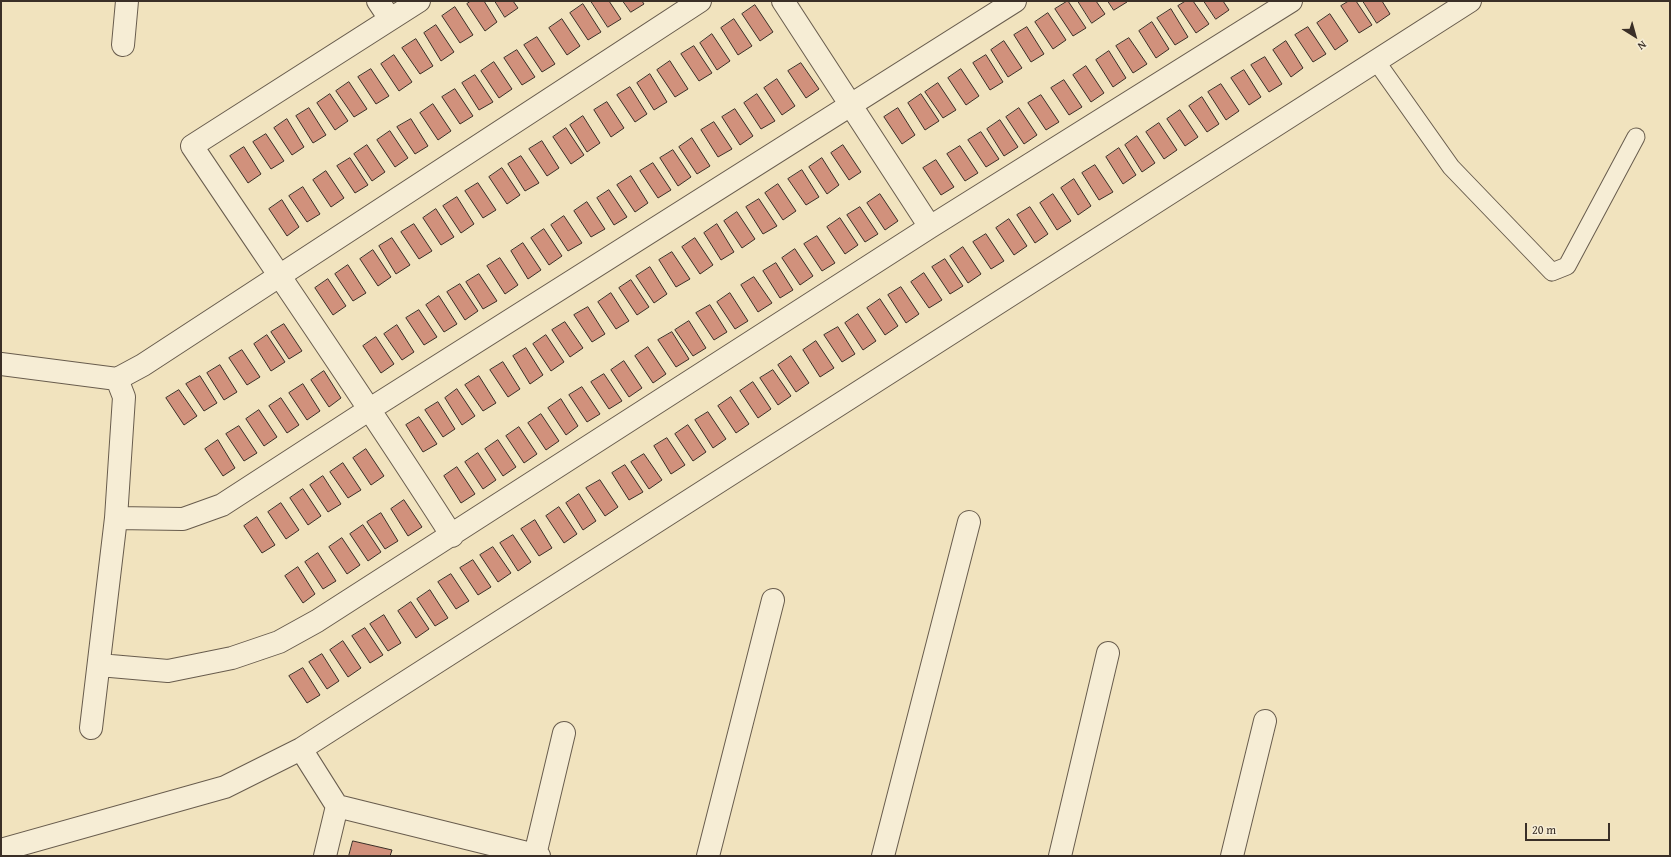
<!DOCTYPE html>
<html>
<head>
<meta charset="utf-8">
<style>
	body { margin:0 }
	#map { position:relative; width:1671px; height:857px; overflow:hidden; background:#f1e3be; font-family:"Gentium Book Plus",serif }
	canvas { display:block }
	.frame { position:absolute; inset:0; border:2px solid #3a2f27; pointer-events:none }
	.north { position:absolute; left:1615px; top:16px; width:40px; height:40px; -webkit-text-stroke:3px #f6edd5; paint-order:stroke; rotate:143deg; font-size:11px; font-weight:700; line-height:16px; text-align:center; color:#3a2f27 }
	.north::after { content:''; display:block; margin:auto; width:14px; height:18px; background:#3a2f27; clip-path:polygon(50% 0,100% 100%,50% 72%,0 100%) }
	.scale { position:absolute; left:1525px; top:823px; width:85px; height:18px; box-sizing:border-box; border:2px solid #3a2f27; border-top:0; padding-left:5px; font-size:12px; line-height:14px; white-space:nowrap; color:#3a2f27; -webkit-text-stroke:3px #f6edd5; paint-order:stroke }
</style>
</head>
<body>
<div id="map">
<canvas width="1671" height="857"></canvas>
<div class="frame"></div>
<div class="north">N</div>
<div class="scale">20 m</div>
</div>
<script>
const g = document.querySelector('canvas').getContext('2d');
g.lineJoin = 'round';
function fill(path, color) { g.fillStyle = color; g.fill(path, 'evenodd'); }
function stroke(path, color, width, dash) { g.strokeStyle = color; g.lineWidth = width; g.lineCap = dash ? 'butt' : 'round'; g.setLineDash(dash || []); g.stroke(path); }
const building = new Path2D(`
	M 471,1 L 484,1 L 497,22 L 485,31 L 467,4 Z
	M 495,1 L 513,1 L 518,8 L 505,17 Z
	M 591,1 L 609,1 L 621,19 L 608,27 Z
	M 623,1 L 642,1 L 644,4 L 631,12 Z
	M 1068,1 L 1086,28 L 1073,36 L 1055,9 Z
	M 1078,1 L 1096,1 L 1105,14 L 1092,23 Z
	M 1108,1 L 1126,1 L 1127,2 L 1114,10 Z
	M 1186,1 L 1193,1 L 1209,24 L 1196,33 L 1178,6 Z
	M 1204,1 L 1223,1 L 1229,10 L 1216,19 Z
	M 1349,1 L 1356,1 L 1372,25 L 1359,33 L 1341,6 Z
	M 1363,1 L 1382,1 L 1390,14 L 1377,23 Z
	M 583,4 L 601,32 L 588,40 L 570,13 Z
	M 755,5 L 773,32 L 760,41 L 742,14 Z
	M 455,7 L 473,35 L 460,43 L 442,16 Z
	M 1171,9 L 1188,37 L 1175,45 L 1157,18 Z
	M 1048,13 L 1066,40 L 1053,49 L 1035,22 Z
	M 1330,14 L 1348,41 L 1335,50 L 1317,23 Z
	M 562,19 L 580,46 L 567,55 L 549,28 Z
	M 734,19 L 752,46 L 738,55 L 721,28 Z
	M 1152,22 L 1169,49 L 1156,58 L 1139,31 Z
	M 436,25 L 454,52 L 441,61 L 424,33 Z
	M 1027,27 L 1044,54 L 1031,62 L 1014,35 Z
	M 1308,27 L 1326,54 L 1313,62 L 1295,35 Z
	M 712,34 L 730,61 L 717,70 L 700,43 Z
	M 537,37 L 555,64 L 542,72 L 524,45 Z
	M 1129,38 L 1147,64 L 1133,73 L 1116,46 Z
	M 416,39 L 433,66 L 420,74 L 402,48 Z
	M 1004,41 L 1022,68 L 1008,77 L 991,50 Z
	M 1286,41 L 1303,68 L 1291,77 L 1273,50 Z
	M 694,46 L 712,73 L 699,81 L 681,54 Z
	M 517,50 L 535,77 L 522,85 L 504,58 Z
	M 1109,51 L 1126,78 L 1113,87 L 1096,60 Z
	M 394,55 L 412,82 L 399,91 L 381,64 Z
	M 986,55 L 1003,82 L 990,90 L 973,63 Z
	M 1265,57 L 1282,84 L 1269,92 L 1251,65 Z
	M 670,61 L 688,89 L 675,97 L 657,70 Z
	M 494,62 L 512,89 L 499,98 L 481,71 Z
	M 801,63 L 819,89 L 806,98 L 788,71 Z
	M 1086,66 L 1104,93 L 1091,102 L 1073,75 Z
	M 371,69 L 389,96 L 376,104 L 358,77 Z
	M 961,69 L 979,96 L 966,105 L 948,78 Z
	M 1244,70 L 1261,97 L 1249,105 L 1231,78 Z
	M 650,74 L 667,102 L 654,110 L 637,83 Z
	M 475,75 L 493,102 L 479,110 L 462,83 Z
	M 777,79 L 795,106 L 782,115 L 764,88 Z
	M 1064,80 L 1082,107 L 1069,115 L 1051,88 Z
	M 349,82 L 367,109 L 354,117 L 336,91 Z
	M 938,83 L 956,110 L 943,118 L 925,92 Z
	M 1221,84 L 1239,111 L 1226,120 L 1208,92 Z
	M 630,87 L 647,114 L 635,122 L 617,95 Z
	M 455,89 L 473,116 L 460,124 L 442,97 Z
	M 330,94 L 348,121 L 335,130 L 317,103 Z
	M 757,94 L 775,121 L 761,129 L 744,103 Z
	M 921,94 L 939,121 L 925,130 L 908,103 Z
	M 1041,95 L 1059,122 L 1046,130 L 1028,103 Z
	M 1202,97 L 1219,124 L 1207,132 L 1189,106 Z
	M 607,102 L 624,128 L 611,137 L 594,110 Z
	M 433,104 L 451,131 L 438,140 L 420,113 Z
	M 309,108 L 326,135 L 313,143 L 296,116 Z
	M 898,108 L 915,135 L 902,144 L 884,117 Z
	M 1019,108 L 1037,135 L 1024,144 L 1006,117 Z
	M 735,109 L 753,136 L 740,145 L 722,117 Z
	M 1180,110 L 1198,137 L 1185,146 L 1167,119 Z
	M 583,116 L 600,143 L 587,152 L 570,125 Z
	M 287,119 L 304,147 L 292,155 L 274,128 Z
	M 411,119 L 428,146 L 415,154 L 397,127 Z
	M 1000,120 L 1018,147 L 1004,156 L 987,129 Z
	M 714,122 L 732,149 L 718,157 L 701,130 Z
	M 1159,123 L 1177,150 L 1164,159 L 1146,132 Z
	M 566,128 L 584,155 L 571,164 L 553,137 Z
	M 390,131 L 408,158 L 395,167 L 377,140 Z
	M 981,132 L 999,159 L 986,167 L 968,140 Z
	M 266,134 L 284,161 L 271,169 L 253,142 Z
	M 1137,136 L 1155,163 L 1142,172 L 1125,145 Z
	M 692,138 L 710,166 L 697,174 L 679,147 Z
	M 542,141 L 559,168 L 547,176 L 529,149 Z
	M 367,145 L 385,172 L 372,181 L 354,154 Z
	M 843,145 L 861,172 L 849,180 L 831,153 Z
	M 960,146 L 978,173 L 965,181 L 947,154 Z
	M 244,147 L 261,174 L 248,183 L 230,156 Z
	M 1119,148 L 1136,175 L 1123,184 L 1106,157 Z
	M 673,150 L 691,177 L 678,186 L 660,158 Z
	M 521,156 L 539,183 L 525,191 L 508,164 Z
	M 350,158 L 368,185 L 355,193 L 337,166 Z
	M 822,158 L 839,185 L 827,194 L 809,167 Z
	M 936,160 L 954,187 L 941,195 L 923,168 Z
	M 653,163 L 671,190 L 658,198 L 640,171 Z
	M 1095,165 L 1113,192 L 1099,200 L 1082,173 Z
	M 502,168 L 520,195 L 507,204 L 489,177 Z
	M 802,170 L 819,197 L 806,205 L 788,179 Z
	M 326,171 L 344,198 L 331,207 L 313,180 Z
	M 631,176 L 648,203 L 635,212 L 617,185 Z
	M 1074,179 L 1091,206 L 1078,215 L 1061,188 Z
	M 478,183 L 496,210 L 483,218 L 465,191 Z
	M 778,184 L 796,211 L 783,220 L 765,193 Z
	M 303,187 L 320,214 L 307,222 L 289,196 Z
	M 609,190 L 627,217 L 614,225 L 597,198 Z
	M 880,194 L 898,221 L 885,230 L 867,203 Z
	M 1053,194 L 1071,221 L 1057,230 L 1040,203 Z
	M 457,197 L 474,224 L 461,233 L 443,206 Z
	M 759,199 L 777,226 L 763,234 L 746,207 Z
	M 282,200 L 299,227 L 287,236 L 269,209 Z
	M 587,202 L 605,229 L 591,237 L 574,211 Z
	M 860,207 L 878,234 L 865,242 L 847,215 Z
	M 1030,207 L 1048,234 L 1035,243 L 1017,215 Z
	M 436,209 L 454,237 L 441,245 L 423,218 Z
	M 737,212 L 755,239 L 742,248 L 724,221 Z
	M 564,216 L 582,243 L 568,251 L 551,225 Z
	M 840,218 L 858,245 L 845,254 L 827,227 Z
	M 1009,219 L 1027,246 L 1014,255 L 996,228 Z
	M 414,224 L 432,251 L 419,259 L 401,232 Z
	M 717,224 L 734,252 L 721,260 L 704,233 Z
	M 544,229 L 562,256 L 549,265 L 531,238 Z
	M 986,234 L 1004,261 L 991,269 L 973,242 Z
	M 817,236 L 835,263 L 822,271 L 804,244 Z
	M 392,238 L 410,265 L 396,274 L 379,246 Z
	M 695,238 L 713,265 L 700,274 L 682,247 Z
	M 523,243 L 541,270 L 528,279 L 511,251 Z
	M 963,247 L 981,274 L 968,283 L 950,256 Z
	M 795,249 L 813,276 L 800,285 L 782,258 Z
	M 373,250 L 391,277 L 378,286 L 360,259 Z
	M 672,252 L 690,279 L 676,287 L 659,260 Z
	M 500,258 L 518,285 L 505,294 L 487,266 Z
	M 945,259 L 963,286 L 950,294 L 932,267 Z
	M 776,263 L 793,290 L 780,298 L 763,271 Z
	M 348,265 L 366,293 L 353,301 L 335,274 Z
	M 650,267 L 667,294 L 654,303 L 636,276 Z
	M 924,273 L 942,300 L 929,308 L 911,282 Z
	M 479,274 L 497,301 L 483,309 L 466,282 Z
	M 754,277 L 772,303 L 758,312 L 741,285 Z
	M 328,279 L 346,306 L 333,315 L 315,288 Z
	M 631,280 L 649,307 L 637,315 L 619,288 Z
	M 460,284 L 478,311 L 465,320 L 447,292 Z
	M 901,287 L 919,314 L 906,323 L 888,295 Z
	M 611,293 L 629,321 L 616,329 L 598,302 Z
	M 730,293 L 748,321 L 735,329 L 717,302 Z
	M 439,296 L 457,324 L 444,332 L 426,305 Z
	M 880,299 L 898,326 L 885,335 L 867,308 Z
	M 710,305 L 727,332 L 714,340 L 696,313 Z
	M 588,307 L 605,334 L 592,342 L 574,315 Z
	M 419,310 L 437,337 L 424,345 L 406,318 Z
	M 858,314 L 876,341 L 863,350 L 845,323 Z
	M 689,321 L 706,348 L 693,356 L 675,330 Z
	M 565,322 L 583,348 L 570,357 L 552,330 Z
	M 284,324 L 302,351 L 289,359 L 271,332 Z
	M 397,325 L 414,352 L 402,360 L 384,334 Z
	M 838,327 L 855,354 L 842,362 L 824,335 Z
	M 672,332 L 689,359 L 676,367 L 658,340 Z
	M 267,335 L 285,362 L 271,371 L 254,344 Z
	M 546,335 L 564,362 L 551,371 L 533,344 Z
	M 376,337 L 394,364 L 381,373 L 363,346 Z
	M 816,341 L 834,368 L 820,377 L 803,350 Z
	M 648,347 L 666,374 L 653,383 L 635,356 Z
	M 526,348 L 543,375 L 530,384 L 513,356 Z
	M 242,350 L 260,377 L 247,385 L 229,358 Z
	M 791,356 L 809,383 L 796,392 L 778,365 Z
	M 624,361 L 642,388 L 629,397 L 611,370 Z
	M 503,362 L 520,389 L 508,397 L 490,370 Z
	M 220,365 L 237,392 L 224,400 L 207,373 Z
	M 773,370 L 791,396 L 778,405 L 760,378 Z
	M 324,371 L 341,398 L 329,407 L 311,380 Z
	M 604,374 L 622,401 L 609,409 L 591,382 Z
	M 200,376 L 217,403 L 204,411 L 186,384 Z
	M 479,376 L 496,403 L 483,411 L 465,385 Z
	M 753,382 L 771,409 L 758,418 L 740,391 Z
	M 303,384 L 320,411 L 307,420 L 289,393 Z
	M 582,387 L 600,414 L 587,422 L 569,395 Z
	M 457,389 L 475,416 L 462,425 L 445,398 Z
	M 179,390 L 197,416 L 184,425 L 166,398 Z
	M 731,397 L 749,424 L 736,433 L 718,406 Z
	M 281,398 L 299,425 L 287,433 L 269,406 Z
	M 561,399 L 578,426 L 566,435 L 548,408 Z
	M 438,402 L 455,429 L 443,437 L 425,410 Z
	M 259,410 L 277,437 L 264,446 L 246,419 Z
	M 708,412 L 726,439 L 713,448 L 695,420 Z
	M 541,414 L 559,441 L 546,450 L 528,423 Z
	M 419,417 L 437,444 L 423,452 L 406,425 Z
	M 688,425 L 706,452 L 693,461 L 675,434 Z
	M 239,426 L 257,453 L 244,461 L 226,434 Z
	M 519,427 L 537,454 L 524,463 L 506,436 Z
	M 667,438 L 685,465 L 671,474 L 654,446 Z
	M 218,440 L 235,468 L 223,476 L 205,449 Z
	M 498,440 L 516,467 L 503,476 L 485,449 Z
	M 366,449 L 384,476 L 371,485 L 353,458 Z
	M 478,453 L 496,480 L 483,489 L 465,462 Z
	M 644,454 L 662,480 L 649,489 L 631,462 Z
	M 343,463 L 361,490 L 348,498 L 330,472 Z
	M 625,465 L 643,492 L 629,500 L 612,473 Z
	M 457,467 L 475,494 L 461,503 L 444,476 Z
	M 323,476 L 341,504 L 328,512 L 310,485 Z
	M 600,480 L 618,507 L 605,516 L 586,488 Z
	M 303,489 L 321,516 L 308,525 L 290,498 Z
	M 579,494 L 596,521 L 583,530 L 566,503 Z
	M 404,500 L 422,527 L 408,536 L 391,509 Z
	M 281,503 L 299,530 L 286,539 L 268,512 Z
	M 559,507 L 577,534 L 564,543 L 546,516 Z
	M 381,513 L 398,541 L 385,549 L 367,522 Z
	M 257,517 L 275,545 L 262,553 L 244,526 Z
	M 535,520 L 552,548 L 539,556 L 521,529 Z
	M 363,525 L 381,552 L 368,561 L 350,534 Z
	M 513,535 L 531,562 L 518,571 L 500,543 Z
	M 342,538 L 360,565 L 347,574 L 329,547 Z
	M 493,547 L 511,573 L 498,582 L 480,555 Z
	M 318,553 L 336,581 L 323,589 L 305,562 Z
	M 473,560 L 491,587 L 478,595 L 460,568 Z
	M 298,567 L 315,594 L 303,603 L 285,576 Z
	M 451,574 L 469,601 L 456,609 L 438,582 Z
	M 430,590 L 448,618 L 435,626 L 417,599 Z
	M 411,602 L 429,629 L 416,638 L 398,611 Z
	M 384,615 L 401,643 L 388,651 L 370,624 Z
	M 365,628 L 383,655 L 370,663 L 352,636 Z
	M 343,641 L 361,668 L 348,677 L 330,650 Z
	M 322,654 L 339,681 L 327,689 L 309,662 Z
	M 303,668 L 320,695 L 307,703 L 289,676 Z
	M 353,841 L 392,850 L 390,856 L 349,856 Z`);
const lane = new Path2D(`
	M 1376,61 L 1451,167 L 1552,272 L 1567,266 L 1636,137`);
const street = new Path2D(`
	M 378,1 L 390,19
	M 419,1 L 192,146 C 279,276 368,404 452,536
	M 783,1 L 930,227
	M 123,45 L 127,1
	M 1,364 L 117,379 L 143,365 L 700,1
	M 116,518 L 183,519 L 222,505 L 370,409 L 1015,1
	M 99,665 L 168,671 L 232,658 L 279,642 L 317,621 L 930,227 L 1291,1
	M 91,728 L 116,518 L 124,397 L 117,379
	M 301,749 L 337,806 L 539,856
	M 1,850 L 225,787 L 301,749 L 1470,1
	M 535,855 L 564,733
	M 325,856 L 337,806
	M 708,856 L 773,600
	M 883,856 L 969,522
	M 1060,856 L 1108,653
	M 1232,856 L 1265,721`);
fill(building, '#d1917c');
stroke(building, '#3a2f27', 1);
stroke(lane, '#685c4d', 19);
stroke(street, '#685c4d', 24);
stroke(lane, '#f6edd5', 17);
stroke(street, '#f6edd5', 22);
</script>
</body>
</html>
